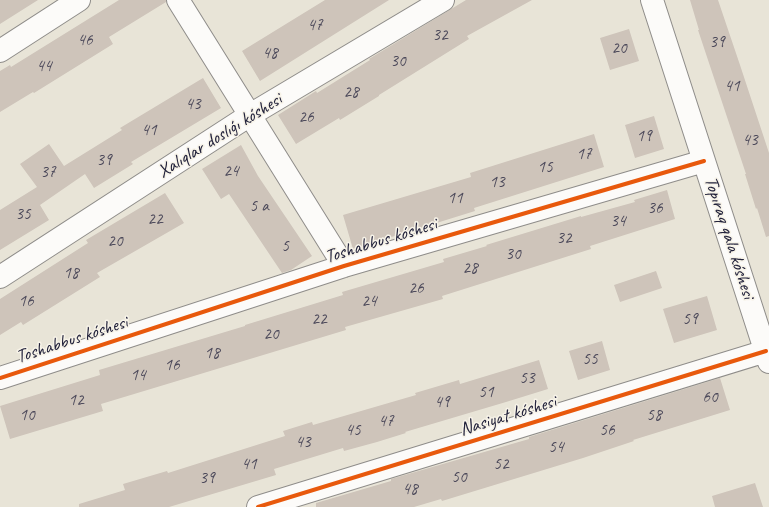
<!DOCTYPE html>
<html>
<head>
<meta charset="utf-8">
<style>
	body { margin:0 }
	canvas { display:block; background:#e8e4d7 }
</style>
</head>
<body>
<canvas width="769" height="507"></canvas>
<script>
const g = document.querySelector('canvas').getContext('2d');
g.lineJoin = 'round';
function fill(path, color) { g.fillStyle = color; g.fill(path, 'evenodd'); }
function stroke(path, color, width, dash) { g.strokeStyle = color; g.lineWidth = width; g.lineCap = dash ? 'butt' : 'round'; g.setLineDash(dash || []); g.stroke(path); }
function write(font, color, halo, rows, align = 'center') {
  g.font = font + ' Caveat,sans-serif'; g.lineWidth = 3; g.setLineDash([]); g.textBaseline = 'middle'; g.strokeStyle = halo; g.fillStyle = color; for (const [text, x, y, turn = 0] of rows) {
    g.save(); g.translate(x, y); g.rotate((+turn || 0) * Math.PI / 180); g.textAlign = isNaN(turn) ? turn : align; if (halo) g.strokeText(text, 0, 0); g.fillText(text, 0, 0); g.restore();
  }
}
const building = new Path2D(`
	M 0,0 L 38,0 L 0,24 Z
	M 119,0 L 166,0 L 166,2 L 109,37 L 113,44 L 34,93 L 33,92 L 0,112 L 0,71 L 10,65 L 11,67 Z
	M 325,0 L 389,0 L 260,81 L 242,51 Z
	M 466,0 L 532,0 L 467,36 L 469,39 L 379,95 L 379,96 L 340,120 L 339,118 L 296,144 L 278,115 L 316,91 L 317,93 L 370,60 L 369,59 Z
	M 690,0 L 718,0 L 740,65 L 769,153 L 769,236 L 766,237 L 757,208 L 756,209 L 745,174 L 746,174 L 698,30 L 699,30 Z
	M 629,29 L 639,61 L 610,70 L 600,38 Z
	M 203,78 L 221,108 L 131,162 L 133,164 L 94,188 L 85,174 L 40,205 L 49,220 L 0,250 L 0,210 L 37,187 L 20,164 L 49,144 L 64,166 L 122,130 L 120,128 Z
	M 654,116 L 664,149 L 635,158 L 625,125 Z
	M 594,134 L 604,167 L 474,208 L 475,211 L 353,249 L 343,215 L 471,177 L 470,173 Z
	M 241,145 L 258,176 L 312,256 L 291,270 L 282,273 L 229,194 L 221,199 L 202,169 Z
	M 667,190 L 675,219 L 590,246 L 591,249 L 442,296 L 443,299 L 345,327 L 346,330 L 101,404 L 103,411 L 10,439 L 0,406 L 100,375 L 99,370 L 245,326 L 245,325 L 343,295 L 342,292 L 444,262 L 443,259 L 487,246 L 486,245 L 581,216 L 581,217 L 635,202 L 634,200 Z
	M 165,193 L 184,223 L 97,273 L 100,277 L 23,325 L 21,322 L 0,335 L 0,299 L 88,243 L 86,240 Z
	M 656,271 L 662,288 L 620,302 L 614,285 Z
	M 707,296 L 717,330 L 674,343 L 663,309 Z
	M 602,341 L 610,370 L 578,380 L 569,351 Z
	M 539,360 L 548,389 L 506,402 L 405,432 L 406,433 L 377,442 L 344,451 L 343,448 L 274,469 L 276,475 L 169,507 L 79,507 L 79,504 L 125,490 L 123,484 L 167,471 L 168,473 L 285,436 L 283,431 L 312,422 L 313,425 L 416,395 L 415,393 L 459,380 L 460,384 Z
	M 720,378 L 730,410 L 633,440 L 634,441 L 583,458 L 442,501 L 441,499 L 414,507 L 316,507 L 316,503 L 391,481 L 391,479 L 529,439 L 529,437 Z
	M 755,483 L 763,507 L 715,507 L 712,496 Z`);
const minor = new Path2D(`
	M 178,0 L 344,266
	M 652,0 L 769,362
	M 0,51 L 79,0
	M 0,277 L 250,115 L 443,0
	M 0,378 L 344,266 L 704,161
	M 258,507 L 766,351`);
const cycleway = new Path2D(`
	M 0,378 L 344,266 L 704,161
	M 258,507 L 766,351`);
const numberNames = [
	["47",315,26],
	["32",440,36],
	["46",85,41],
	["39",717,43],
	["20",619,49],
	["48",270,54],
	["30",398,62],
	["44",44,67],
	["41",732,87],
	["28",351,93],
	["43",193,105],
	["26",306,118],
	["41",149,131],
	["19",644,137],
	["43",750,141],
	["17",584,155],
	["39",104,161],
	["15",545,168],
	["24",231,172],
	["37",48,173],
	["13",497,183],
	["11",455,199],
	["5 а",259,207],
	["36",655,209],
	["35",23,215],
	["22",155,220],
	["34",618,222],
	["32",564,239],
	["20",115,242],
	["5",285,247],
	["30",513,255],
	["28",470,269],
	["18",71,274],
	["26",416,289],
	["16",26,302],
	["24",369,302],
	["22",319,320],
	["59",690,320],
	["20",271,335],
	["18",212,354],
	["55",590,360],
	["16",172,366],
	["14",138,376],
	["53",527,379],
	["51",486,393],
	["60",710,398],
	["12",76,401],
	["49",442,403],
	["10",27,416],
	["58",654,416],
	["47",386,422],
	["45",353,431],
	["56",607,431],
	["43",303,443],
	["54",556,448],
	["41",249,465],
	["52",501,465],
	["50",459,478],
	["39",207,479],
	["48",410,490]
];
const streetNames = [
	["Xalıqlar doslıǵı kóshesi",220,136,-32],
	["Topıraq qala kóshesi",729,238,72],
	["Toshabbus kóshesi",381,241,-17],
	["Toshabbus kóshesi",72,340,-18],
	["Nasiyat kóshesi",508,416,-17]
];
fill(building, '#cec4ba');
stroke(minor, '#8f8d8a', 24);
stroke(minor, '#fcfbf9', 22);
stroke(cycleway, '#e8590c', 4);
write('17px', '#4d4a5b', null, numberNames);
write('19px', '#22223b', '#f7f3e8', streetNames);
</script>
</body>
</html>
